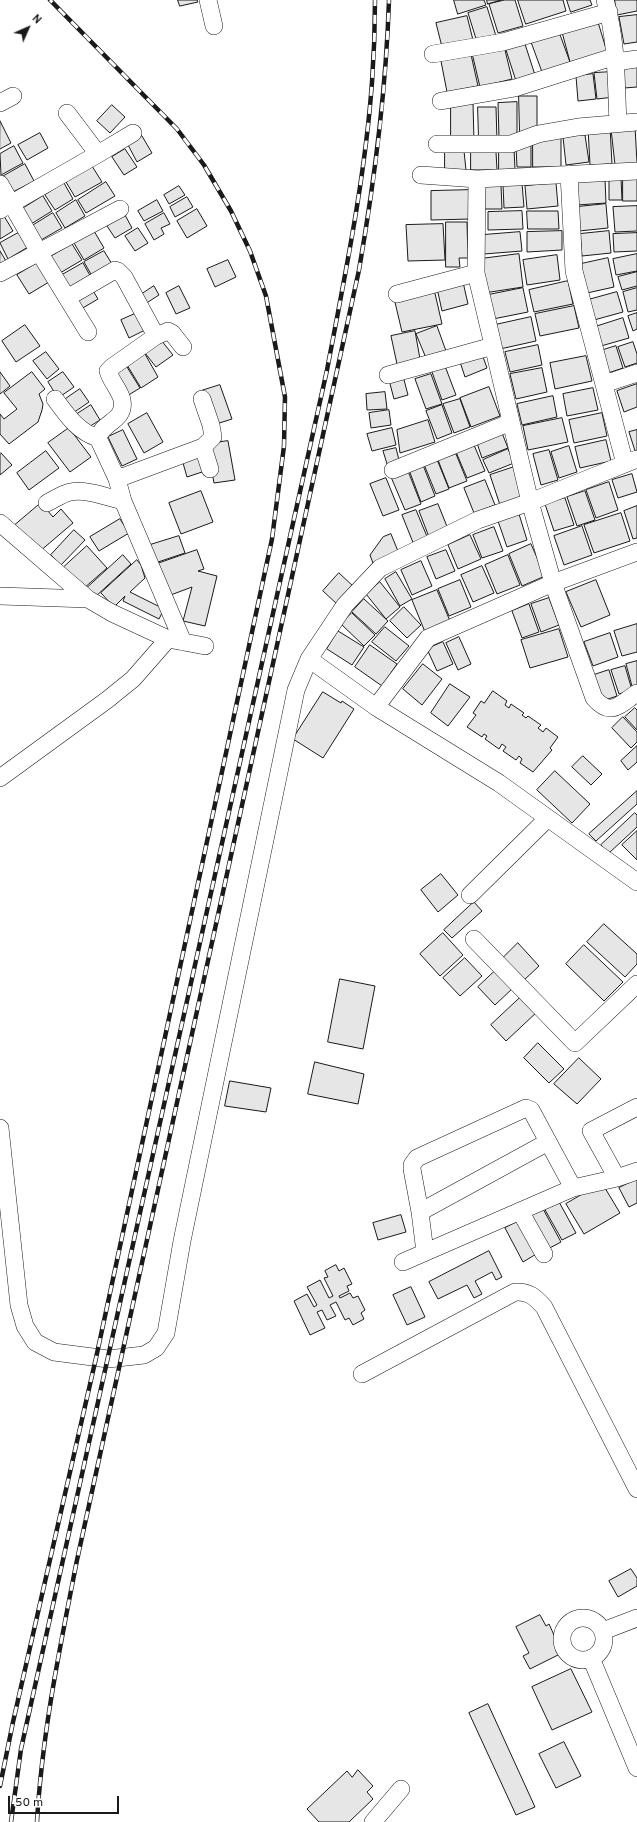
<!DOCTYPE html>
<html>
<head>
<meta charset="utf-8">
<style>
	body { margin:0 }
	#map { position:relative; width:637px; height:1822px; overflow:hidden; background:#fff; font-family:Overpass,sans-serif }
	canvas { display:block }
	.north { position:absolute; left:8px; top:8px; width:40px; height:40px; -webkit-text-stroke:3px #fff; paint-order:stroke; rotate:45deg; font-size:11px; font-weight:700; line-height:16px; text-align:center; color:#1a1a1a }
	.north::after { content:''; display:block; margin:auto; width:14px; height:18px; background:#1a1a1a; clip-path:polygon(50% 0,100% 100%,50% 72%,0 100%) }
	.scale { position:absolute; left:8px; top:1796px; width:111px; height:18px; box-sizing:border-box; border:2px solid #1a1a1a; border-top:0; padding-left:5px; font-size:12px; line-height:14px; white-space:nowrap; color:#1a1a1a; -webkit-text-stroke:3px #fff; paint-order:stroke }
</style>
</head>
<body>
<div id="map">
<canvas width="637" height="1822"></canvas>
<div class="north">N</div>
<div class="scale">50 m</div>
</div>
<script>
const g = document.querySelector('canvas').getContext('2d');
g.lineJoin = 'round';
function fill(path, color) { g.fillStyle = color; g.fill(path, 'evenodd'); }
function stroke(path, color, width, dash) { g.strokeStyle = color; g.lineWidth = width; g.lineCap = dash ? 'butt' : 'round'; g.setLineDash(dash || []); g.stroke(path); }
const building = new Path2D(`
	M 178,0 L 197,0 L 198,2 L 180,6 Z
	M 454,0 L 484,0 L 486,5 L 458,14 Z
	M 487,0 L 501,0 L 488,4 Z
	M 505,0 L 515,0 L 523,26 L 498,33 L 489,4 Z
	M 518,0 L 563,0 L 566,11 L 526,24 Z
	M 567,0 L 590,0 L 592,5 L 571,12 Z
	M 615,0 L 637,0 L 637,11 L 617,15 Z
	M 487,7 L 496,36 L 477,42 L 468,13 Z
	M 637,15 L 637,42 L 624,44 L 619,17 Z
	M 467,16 L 474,44 L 443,51 L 436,23 Z
	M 598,22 L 607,52 L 570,62 L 562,32 Z
	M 559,32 L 570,62 L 542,72 L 531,42 Z
	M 525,44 L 535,75 L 516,81 L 506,50 Z
	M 504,46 L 512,79 L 480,87 L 472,53 Z
	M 470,50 L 478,86 L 447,92 L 440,56 Z
	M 637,65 L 637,87 L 624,88 L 622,66 Z
	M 611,72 L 614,97 L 597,99 L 594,73 Z
	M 593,74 L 596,99 L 578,101 L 576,76 Z
	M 519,96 L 537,96 L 537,132 L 520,133 Z
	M 517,102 L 517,138 L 499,138 L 498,103 Z
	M 451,103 L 473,103 L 474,141 L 451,141 Z
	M 112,105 L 125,117 L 110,133 L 97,121 Z
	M 478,107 L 496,107 L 497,141 L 479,141 Z
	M 0,121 L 11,143 L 0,149 Z
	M 635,126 L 637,163 L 615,165 L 611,129 Z
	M 610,127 L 612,164 L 590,165 L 588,128 Z
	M 40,133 L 48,148 L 27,160 L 18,145 Z
	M 585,135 L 589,162 L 566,165 L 563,137 Z
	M 142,136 L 152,153 L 137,162 L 128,145 Z
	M 533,138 L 561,138 L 561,167 L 533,167 Z
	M 531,144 L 531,167 L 517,167 L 516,147 Z
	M 14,146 L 23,163 L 1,175 L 0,154 Z
	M 125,149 L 137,167 L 124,175 L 112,157 Z
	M 499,149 L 514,149 L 515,169 L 499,170 Z
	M 445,151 L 464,151 L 466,170 L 445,170 Z
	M 471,152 L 496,152 L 497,170 L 471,170 Z
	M 25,164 L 34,181 L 11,193 L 2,177 Z
	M 92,166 L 102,182 L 75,197 L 66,182 Z
	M 621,178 L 622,200 L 609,200 L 609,179 Z
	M 623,178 L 637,178 L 637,201 L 623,201 Z
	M 605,179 L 606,203 L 577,205 L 576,181 Z
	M 106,182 L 115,196 L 86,213 L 78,200 Z
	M 64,183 L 73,199 L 55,210 L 45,195 Z
	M 522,183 L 524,207 L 504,208 L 503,184 Z
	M 556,183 L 558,206 L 527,209 L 525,186 Z
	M 501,185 L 502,209 L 483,209 L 482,186 Z
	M 179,186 L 185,195 L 169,204 L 164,195 Z
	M 471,190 L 471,219 L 431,220 L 431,191 Z
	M 43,196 L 52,211 L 31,224 L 22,209 Z
	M 187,197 L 193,207 L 175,217 L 170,207 Z
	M 76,200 L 85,216 L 65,228 L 56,213 Z
	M 157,200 L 163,211 L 144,221 L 138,211 Z
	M 606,204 L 608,228 L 579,231 L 577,207 Z
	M 637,206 L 637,231 L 615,232 L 613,207 Z
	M 197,209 L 207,226 L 187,238 L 177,221 Z
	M 522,211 L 523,229 L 488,230 L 488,212 Z
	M 527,211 L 558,211 L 559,229 L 528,229 Z
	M 53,213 L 62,228 L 41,240 L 32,226 Z
	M 164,213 L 170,224 L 161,228 L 164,234 L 154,240 L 145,224 Z
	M 125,215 L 132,228 L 115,238 L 107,226 Z
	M 4,216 L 13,231 L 0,239 L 0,218 Z
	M 446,222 L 467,222 L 468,258 L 459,258 L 460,267 L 446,267 Z
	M 443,224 L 445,260 L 408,261 L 406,225 Z
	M 138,228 L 148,243 L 135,251 L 125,236 Z
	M 94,231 L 104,248 L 84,260 L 74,243 Z
	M 562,231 L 562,250 L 527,252 L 527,232 Z
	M 609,231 L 611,253 L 582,256 L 580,234 Z
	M 20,232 L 28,247 L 8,259 L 0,243 Z
	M 520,232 L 522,251 L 484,254 L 483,235 Z
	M 637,233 L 637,251 L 614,252 L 613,234 Z
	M 72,244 L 82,260 L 60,273 L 50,257 Z
	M 0,251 L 6,261 L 0,264 Z
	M 104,251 L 112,264 L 92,276 L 84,262 Z
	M 519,254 L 523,287 L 484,293 L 480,259 Z
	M 637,254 L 637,271 L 616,275 L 613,259 Z
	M 557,255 L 560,280 L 527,285 L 523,260 Z
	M 608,258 L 614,287 L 587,293 L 581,264 Z
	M 228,260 L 236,277 L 215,287 L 207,269 Z
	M 37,263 L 49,282 L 29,294 L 17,275 Z
	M 83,263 L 92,279 L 72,292 L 62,275 Z
	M 637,272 L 637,286 L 622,290 L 618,277 Z
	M 568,281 L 573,304 L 534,312 L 529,290 Z
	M 463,282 L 468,304 L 442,311 L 437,288 Z
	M 154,286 L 159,295 L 145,304 L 139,296 Z
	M 179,286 L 190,308 L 176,314 L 166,293 Z
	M 523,288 L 528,312 L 493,319 L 488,295 Z
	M 637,288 L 637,310 L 628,312 L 623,292 Z
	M 92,289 L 98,299 L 81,309 L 75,299 Z
	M 434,289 L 442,324 L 402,332 L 394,298 Z
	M 617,292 L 623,312 L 594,320 L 588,300 Z
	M 574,306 L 579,328 L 540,336 L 535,314 Z
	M 137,313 L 145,330 L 129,338 L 121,320 Z
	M 637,313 L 637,329 L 633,331 L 628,316 Z
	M 531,317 L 536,341 L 500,349 L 495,325 Z
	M 623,318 L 629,338 L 601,346 L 595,327 Z
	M 25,325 L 40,346 L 16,362 L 2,341 Z
	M 437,326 L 446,351 L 426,358 L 416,334 Z
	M 415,331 L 420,359 L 397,364 L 391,336 Z
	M 161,340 L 173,355 L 156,367 L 145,353 Z
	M 633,342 L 637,354 L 637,363 L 625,367 L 618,347 Z
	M 538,345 L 542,365 L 510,372 L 505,352 Z
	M 616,346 L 623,368 L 608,373 L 600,351 Z
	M 46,352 L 59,369 L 47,379 L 33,361 Z
	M 145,354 L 158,377 L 141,388 L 127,365 Z
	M 482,354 L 487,368 L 465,377 L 460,362 Z
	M 586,356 L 592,381 L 555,389 L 550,363 Z
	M 445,366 L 456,395 L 442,400 L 432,372 Z
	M 127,367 L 140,388 L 127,396 L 115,375 Z
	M 542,368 L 547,392 L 516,399 L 510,374 Z
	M 0,372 L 10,386 L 0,394 Z
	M 32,372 L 45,389 L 39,394 L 43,404 L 42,410 L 38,422 L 9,444 L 0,434 L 0,414 L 4,419 L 17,409 L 4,393 Z
	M 63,372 L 74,387 L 58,398 L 48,382 Z
	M 431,374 L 442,404 L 426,409 L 415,379 Z
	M 403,376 L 408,395 L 394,399 L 389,380 Z
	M 637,384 L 637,407 L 624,412 L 617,391 Z
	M 220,385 L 232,419 L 213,425 L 201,391 Z
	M 489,387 L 500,416 L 471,427 L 460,398 Z
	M 593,388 L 598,410 L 567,416 L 563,394 Z
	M 80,389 L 89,402 L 73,413 L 64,400 Z
	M 385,392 L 387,409 L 367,410 L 366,394 Z
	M 553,396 L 557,417 L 522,425 L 517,404 Z
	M 460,399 L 470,427 L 454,433 L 443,404 Z
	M 91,405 L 100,420 L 84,430 L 74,416 Z
	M 442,405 L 452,433 L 437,439 L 426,411 Z
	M 389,410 L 391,425 L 371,428 L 369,413 Z
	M 147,413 L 163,442 L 144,453 L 128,424 Z
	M 602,413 L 607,436 L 574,443 L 569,420 Z
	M 562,418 L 568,442 L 528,450 L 523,426 Z
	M 428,420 L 435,442 L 400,453 L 397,430 Z
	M 69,428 L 91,457 L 70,472 L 48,443 Z
	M 392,428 L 396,445 L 372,451 L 367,434 Z
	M 123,430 L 137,459 L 122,466 L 108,437 Z
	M 637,430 L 637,453 L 636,454 L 629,432 Z
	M 502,433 L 508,448 L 482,458 L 477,443 Z
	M 606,440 L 611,461 L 580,468 L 575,447 Z
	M 228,441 L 235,480 L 214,483 L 207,444 Z
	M 474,445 L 485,471 L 467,478 L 456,452 Z
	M 569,446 L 577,472 L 559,478 L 551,452 Z
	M 396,448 L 400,464 L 388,467 L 383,451 Z
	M 508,449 L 514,463 L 489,473 L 483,460 Z
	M 202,450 L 208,470 L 187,477 L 181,456 Z
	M 549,450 L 558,480 L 541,485 L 533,454 Z
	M 46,451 L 59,468 L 29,490 L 17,473 Z
	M 1,453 L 12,465 L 0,475 L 0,454 Z
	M 456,454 L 467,481 L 449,488 L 438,460 Z
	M 436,457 L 449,489 L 436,494 L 423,462 Z
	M 423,465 L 435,496 L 421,502 L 409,470 Z
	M 514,467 L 524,497 L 500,505 L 490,475 Z
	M 408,471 L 421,504 L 405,510 L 391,477 Z
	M 632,474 L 637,492 L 618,498 L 612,480 Z
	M 386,478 L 399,510 L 383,516 L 370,484 Z
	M 485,480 L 495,505 L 474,513 L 464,488 Z
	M 609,482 L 618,510 L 596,518 L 586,490 Z
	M 201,491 L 213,522 L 181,534 L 169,503 Z
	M 585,491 L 595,520 L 577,526 L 567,497 Z
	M 565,498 L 574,525 L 554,531 L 545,504 Z
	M 41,503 L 53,517 L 61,509 L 73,523 L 39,552 L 15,525 Z
	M 438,504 L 448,529 L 429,537 L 419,511 Z
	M 637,506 L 637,538 L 633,539 L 624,511 Z
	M 416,510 L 428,539 L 414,545 L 402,515 Z
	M 621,513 L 630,541 L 594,553 L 584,525 Z
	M 519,514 L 527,540 L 507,547 L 498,521 Z
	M 120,519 L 129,533 L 99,551 L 90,537 Z
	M 582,526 L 592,555 L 564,565 L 554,536 Z
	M 494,527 L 503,551 L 482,558 L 473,535 Z
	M 74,530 L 85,540 L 61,565 L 51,555 Z
	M 391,534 L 400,556 L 374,566 L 370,555 L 383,537 Z
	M 470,535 L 481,559 L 458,569 L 448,545 Z
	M 179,536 L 185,553 L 155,563 L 150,545 Z
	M 531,544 L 545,576 L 522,586 L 509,554 Z
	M 87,546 L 107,568 L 83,589 L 64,567 Z
	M 197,550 L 204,569 L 198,571 L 217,576 L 205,626 L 183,621 L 192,587 L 168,596 L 157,564 Z
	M 446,550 L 455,571 L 436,579 L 427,557 Z
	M 123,555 L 131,564 L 95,597 L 87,588 Z
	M 508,555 L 520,585 L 497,594 L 485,565 Z
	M 137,560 L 141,565 L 145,578 L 130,592 L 164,609 L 159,619 L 123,601 L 125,596 L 114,607 L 101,593 Z
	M 421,561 L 432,586 L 412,595 L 401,570 Z
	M 482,566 L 494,593 L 473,602 L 461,575 Z
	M 396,572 L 412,599 L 400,606 L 385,579 Z
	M 339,573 L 354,587 L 338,605 L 323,591 Z
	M 460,580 L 471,607 L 449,616 L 438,589 Z
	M 596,580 L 610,615 L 581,627 L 566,592 Z
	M 380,582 L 400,607 L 386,619 L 366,594 Z
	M 437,590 L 450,621 L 425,632 L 412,600 Z
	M 549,598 L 559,625 L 541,632 L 531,604 Z
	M 364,599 L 388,621 L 376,634 L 352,612 Z
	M 529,604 L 539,632 L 522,638 L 512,611 Z
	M 404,607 L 421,625 L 407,638 L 390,621 Z
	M 352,613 L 375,635 L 364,646 L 341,624 Z
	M 637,624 L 637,652 L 622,656 L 614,631 Z
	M 385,627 L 409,646 L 396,661 L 372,642 Z
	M 559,629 L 568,657 L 530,668 L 521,640 Z
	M 338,631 L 364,647 L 352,665 L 327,649 Z
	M 610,633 L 618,657 L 593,666 L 584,642 Z
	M 459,637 L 471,664 L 458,670 L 446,643 Z
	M 443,642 L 453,664 L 437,671 L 427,649 Z
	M 370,645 L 397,664 L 382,686 L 355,667 Z
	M 637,661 L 637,685 L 632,686 L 626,664 Z
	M 423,664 L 442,679 L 422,705 L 403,689 Z
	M 625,666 L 632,690 L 619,694 L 611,670 Z
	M 609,670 L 617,696 L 602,701 L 594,675 Z
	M 450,684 L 470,697 L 448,726 L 431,713 Z
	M 493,691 L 507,701 L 505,705 L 509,708 L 511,704 L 524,713 L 522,715 L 526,718 L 528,716 L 541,725 L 538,728 L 543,732 L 546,728 L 558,737 L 550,748 L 552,750 L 533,772 L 520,763 L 522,759 L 519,756 L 516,760 L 503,751 L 506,747 L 502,744 L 499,749 L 485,739 L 487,736 L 484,734 L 482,737 L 467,727 L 476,715 L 473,713 L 481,701 L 484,703 Z
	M 323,692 L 341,703 L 342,701 L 354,709 L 323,758 L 293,739 Z
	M 635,708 L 637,710 L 637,730 L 625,717 Z
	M 623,717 L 637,732 L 637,742 L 631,748 L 612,728 Z
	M 637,746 L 637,762 L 628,770 L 621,761 Z
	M 583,756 L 602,774 L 591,785 L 572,767 Z
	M 555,771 L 590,804 L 572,823 L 537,790 Z
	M 637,791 L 637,804 L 596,841 L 589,834 Z
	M 635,813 L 637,815 L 637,827 L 609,853 L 601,845 Z
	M 637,831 L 637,860 L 622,845 Z
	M 441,874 L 458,895 L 438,912 L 421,890 Z
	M 474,902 L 482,911 L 452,938 L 444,930 Z
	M 604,924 L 637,954 L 637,964 L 625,977 L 587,942 Z
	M 443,933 L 463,955 L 440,976 L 420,954 Z
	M 518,943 L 539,966 L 523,981 L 502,959 Z
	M 584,945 L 623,982 L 604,1001 L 566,964 Z
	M 465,958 L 482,976 L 460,996 L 443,978 Z
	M 496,970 L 513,988 L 495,1005 L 478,987 Z
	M 340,979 L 375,986 L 363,1049 L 328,1042 Z
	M 523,995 L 538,1011 L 506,1041 L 491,1025 Z
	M 538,1043 L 564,1069 L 549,1083 L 524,1058 Z
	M 579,1058 L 601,1079 L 577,1104 L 554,1084 Z
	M 315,1062 L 364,1074 L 358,1104 L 308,1094 Z
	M 230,1081 L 271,1088 L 266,1112 L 225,1106 Z
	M 637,1179 L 637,1203 L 629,1207 L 619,1188 Z
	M 602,1183 L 620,1213 L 584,1234 L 566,1204 Z
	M 558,1200 L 576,1233 L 562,1240 L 544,1208 Z
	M 542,1207 L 561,1242 L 544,1251 L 526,1216 Z
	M 401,1215 L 406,1232 L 378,1240 L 373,1223 Z
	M 521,1220 L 538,1253 L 523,1262 L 505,1228 Z
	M 489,1251 L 502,1277 L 496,1280 L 492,1272 L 475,1281 L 482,1294 L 474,1298 L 467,1285 L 438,1299 L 429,1282 Z
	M 336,1265 L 339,1271 L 344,1268 L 352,1284 L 347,1286 L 349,1291 L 339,1296 L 340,1298 L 350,1293 L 353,1298 L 358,1296 L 365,1310 L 361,1313 L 364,1319 L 353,1325 L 349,1318 L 345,1320 L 336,1302 L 330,1305 L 336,1316 L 327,1320 L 322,1310 L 317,1312 L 325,1328 L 310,1335 L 294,1301 L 307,1294 L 314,1307 L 317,1305 L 307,1287 L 320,1280 L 329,1298 L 333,1296 L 324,1278 L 328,1277 L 325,1271 Z
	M 411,1287 L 425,1317 L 407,1325 L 393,1295 Z
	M 631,1569 L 637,1578 L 637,1586 L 618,1597 L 609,1581 Z
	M 540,1615 L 546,1626 L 549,1624 L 559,1646 L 556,1648 L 560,1654 L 530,1669 L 523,1656 L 529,1653 L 516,1627 Z
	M 571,1669 L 592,1712 L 552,1730 L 532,1687 Z
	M 488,1704 L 535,1807 L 516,1815 L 469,1713 Z
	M 564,1742 L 581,1776 L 556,1788 L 539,1754 Z
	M 358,1770 L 373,1786 L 367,1792 L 373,1799 L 349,1822 L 319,1822 L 307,1809 L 347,1771 L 352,1777 Z`);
const minor = new Path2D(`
	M 208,0 L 214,26
	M 605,0 C 617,40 616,82 618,123
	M 433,54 L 503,42 L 609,12
	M 616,62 L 637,59
	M 441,101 L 515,88 L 616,56
	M 0,103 L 13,96
	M 67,113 L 98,154
	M 437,144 L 511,144 L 538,134 L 578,127 L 637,122
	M 569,174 L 574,271 L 625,464
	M 421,175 L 477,179 L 637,171
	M 477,179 L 476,273 L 530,502 L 553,583 L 594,698 C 611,718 620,704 637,693
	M 0,184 L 39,252 L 88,332
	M 0,210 L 98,154 L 133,133
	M 0,273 L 120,209
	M 397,294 L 476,273
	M 67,298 L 115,270 L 118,271 L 124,277 L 156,336
	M 183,347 L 172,333 L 168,331 L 156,336 L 112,367 L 108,371 C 111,382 120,390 122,400 C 126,421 103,421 98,438 L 117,479 L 123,501 L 183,642
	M 388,375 L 493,346
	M 604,384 L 637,373
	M 55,399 C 66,414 78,432 98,438
	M 203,447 L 210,469
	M 393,470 L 511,422
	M 117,479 L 203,447 L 213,437 L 211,425 L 202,399
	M 47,503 C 55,499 62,494 70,492 C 86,489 107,497 123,501
	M 0,523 L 88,599 L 112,613 L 168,639 L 205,646
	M 0,596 L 88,599
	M 309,659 L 376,707 L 499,783 L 637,882
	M 376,707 L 428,638 L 553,583 L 637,552
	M 0,778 L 107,700 L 133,679 L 168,639
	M 470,895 L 548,818
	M 474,939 L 575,1043 L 637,984
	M 0,1128 L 19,1305 L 25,1326 L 35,1342 L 54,1352 L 108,1359 L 144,1355 L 156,1348 L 166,1333 L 182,1241 L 296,690 L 309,659 L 345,605 L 380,568 L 478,520 L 530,502 L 637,459
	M 617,1178 L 591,1131 L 637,1107
	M 520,1211 L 544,1254
	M 420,1212 L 412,1169 L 412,1165 L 417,1158 L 526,1108 L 531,1110 L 573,1188
	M 425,1252 L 420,1212 L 548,1142
	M 403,1262 L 573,1188 L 617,1178 L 637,1171
	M 362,1374 L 515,1292 C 529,1291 535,1297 544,1307 L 637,1489
	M562 1639a21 21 0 1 1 42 0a21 21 0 1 1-42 0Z
	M 603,1631 L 637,1618
	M 591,1658 L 637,1768
	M 373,1822 L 401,1789`);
const rail = new Path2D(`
	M 0,1786 L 13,1722 L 96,1358 L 272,539 L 284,446 L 285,397 L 266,296 L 250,251 L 231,211 L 204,165 L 177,129 L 50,0
	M 11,1822 L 21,1749 L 327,370 C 345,275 365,179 372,82 C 374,55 375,27 375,0
	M 37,1822 C 42,1733 60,1647 77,1560 L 359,270 C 375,178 386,93 389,0`);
fill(building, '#e6e6e6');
stroke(building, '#1a1a1a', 1);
stroke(minor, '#1a1a1a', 18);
stroke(minor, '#fff', 17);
stroke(rail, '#1a1a1a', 4.5);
stroke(rail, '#fff', 3, [9]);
</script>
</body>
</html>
